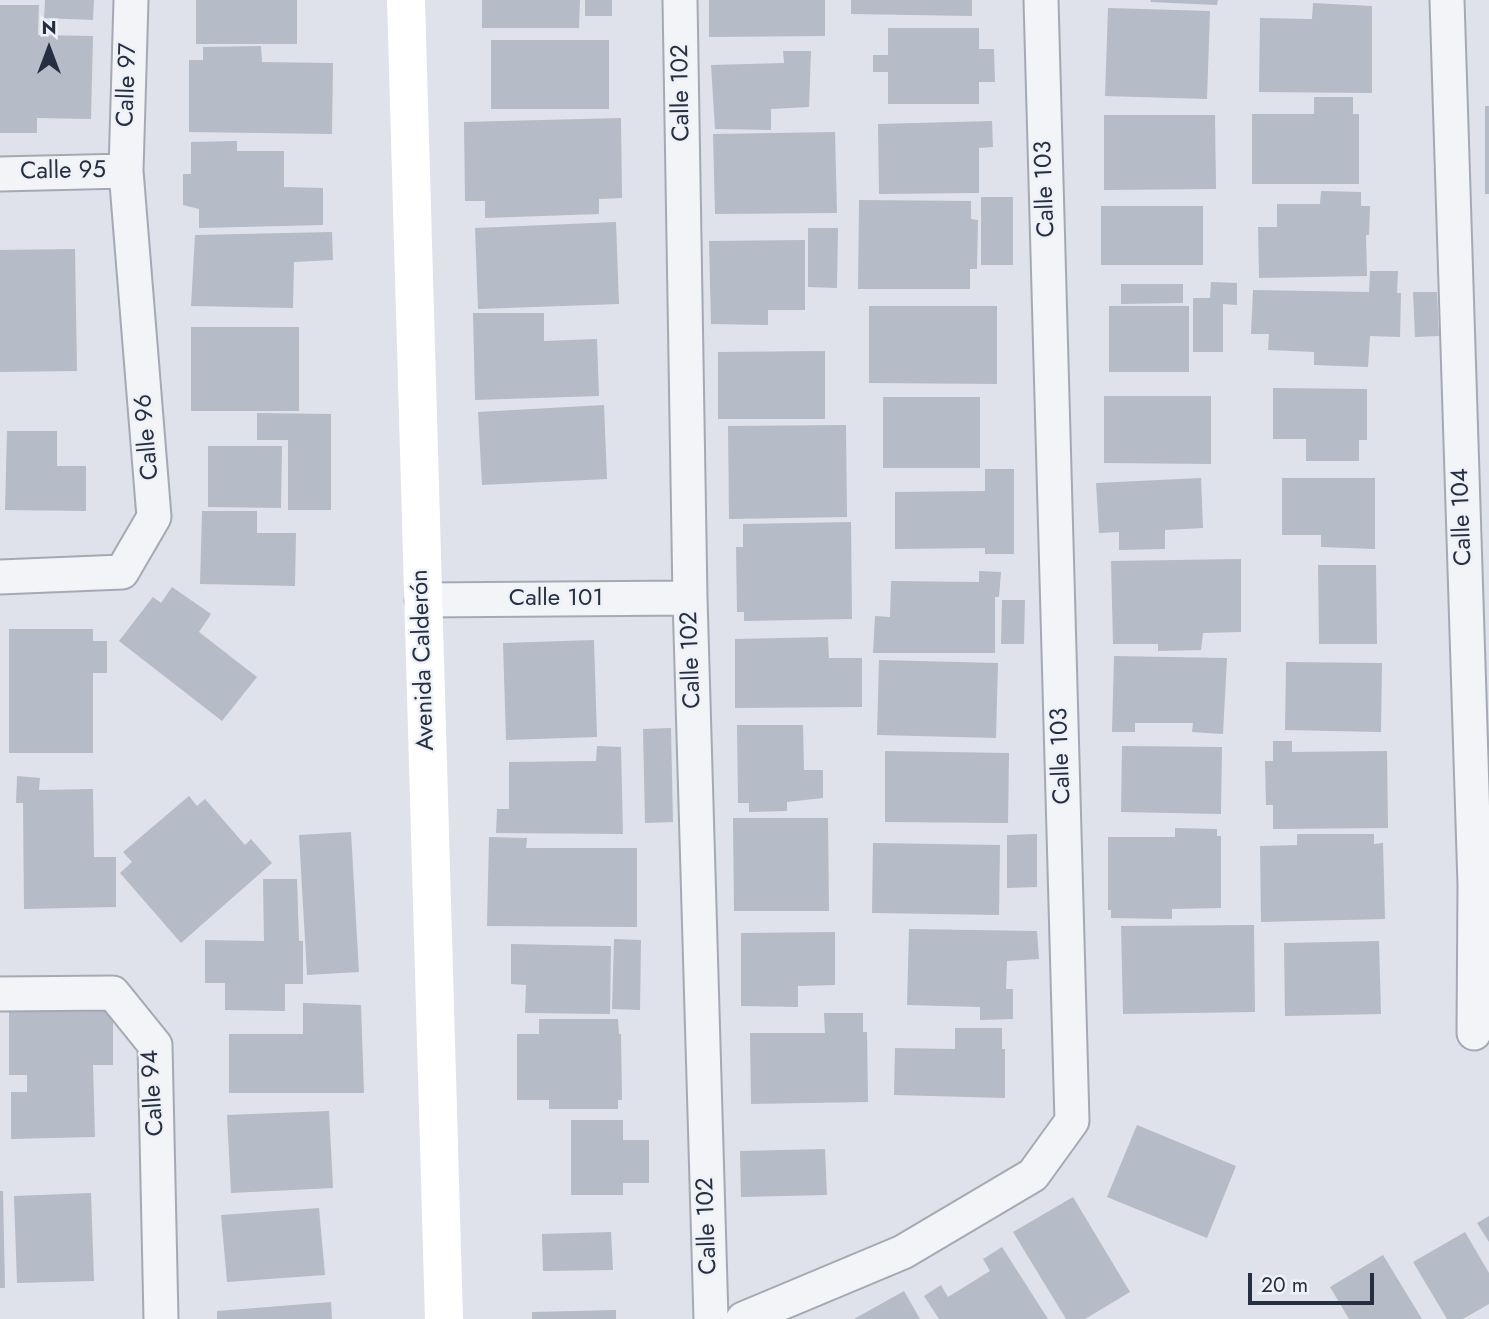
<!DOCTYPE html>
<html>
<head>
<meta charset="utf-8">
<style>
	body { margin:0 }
	#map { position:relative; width:1489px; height:1319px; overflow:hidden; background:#dfe2ea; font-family:Jost,sans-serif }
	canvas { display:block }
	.north { position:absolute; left:14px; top:14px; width:70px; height:70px; -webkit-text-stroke:5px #eef2f7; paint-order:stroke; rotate:0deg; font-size:19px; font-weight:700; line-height:28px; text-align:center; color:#262f42 }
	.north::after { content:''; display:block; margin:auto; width:24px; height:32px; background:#262f42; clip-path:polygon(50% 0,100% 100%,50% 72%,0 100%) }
	.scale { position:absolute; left:1248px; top:1273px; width:126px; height:32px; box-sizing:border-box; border:4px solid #262f42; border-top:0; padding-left:9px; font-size:21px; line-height:24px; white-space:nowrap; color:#262f42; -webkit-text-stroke:5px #eef2f7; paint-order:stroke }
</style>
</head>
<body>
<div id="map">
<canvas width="1489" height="1319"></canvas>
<div class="north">N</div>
<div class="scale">20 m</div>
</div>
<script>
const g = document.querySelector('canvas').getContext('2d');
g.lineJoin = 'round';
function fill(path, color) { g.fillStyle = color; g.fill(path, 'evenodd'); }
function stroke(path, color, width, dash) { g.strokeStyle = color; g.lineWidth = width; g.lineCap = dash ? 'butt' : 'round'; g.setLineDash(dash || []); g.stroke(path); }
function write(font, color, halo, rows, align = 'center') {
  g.font = font + ' Jost,sans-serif'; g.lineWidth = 5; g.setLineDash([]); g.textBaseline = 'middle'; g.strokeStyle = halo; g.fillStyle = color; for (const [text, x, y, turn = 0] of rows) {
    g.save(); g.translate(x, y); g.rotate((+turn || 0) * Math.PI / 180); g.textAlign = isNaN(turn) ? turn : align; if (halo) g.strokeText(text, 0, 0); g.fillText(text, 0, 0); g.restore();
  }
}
const building = new Path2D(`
	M 45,0 L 94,0 L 93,20 L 44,18 Z
	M 196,0 L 297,0 L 297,44 L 196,44 Z
	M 482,0 L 580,0 L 579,28 L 482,28 Z
	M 585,0 L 612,0 L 612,16 L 585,16 Z
	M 709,0 L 825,0 L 825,36 L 709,37 Z
	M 851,0 L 972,0 L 972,16 L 851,14 Z
	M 1151,0 L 1218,0 L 1217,5 L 1150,2 Z
	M 1313,3 L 1372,6 L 1372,93 L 1259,92 L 1260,18 L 1312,19 Z
	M 0,5 L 39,5 L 38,35 L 93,36 L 91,119 L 37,118 L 37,133 L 0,133 Z
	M 1108,8 L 1210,11 L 1207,99 L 1105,96 Z
	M 888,28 L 979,28 L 979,49 L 994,49 L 995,82 L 979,82 L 979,104 L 888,104 L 888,72 L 873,72 L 873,55 L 888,55 Z
	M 491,40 L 609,40 L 609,109 L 491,109 Z
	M 261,46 L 262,62 L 333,63 L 332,134 L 189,132 L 189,60 L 203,60 L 203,47 Z
	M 783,51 L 811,51 L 809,107 L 771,109 L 771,130 L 715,129 L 711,65 L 784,63 Z
	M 1314,97 L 1353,97 L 1353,114 L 1359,114 L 1359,184 L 1252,184 L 1252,114 L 1314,114 Z
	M 1485,106 L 1489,106 L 1489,194 L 1485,194 Z
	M 1104,115 L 1215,115 L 1216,189 L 1104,190 Z
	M 621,118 L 622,198 L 599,199 L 599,214 L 485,218 L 485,201 L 465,201 L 464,122 Z
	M 992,121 L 993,147 L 979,148 L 979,193 L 879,194 L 878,124 Z
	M 835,132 L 837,213 L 715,214 L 713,134 Z
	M 237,141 L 237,151 L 284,151 L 284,187 L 323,188 L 323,225 L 199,228 L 199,209 L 183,205 L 183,174 L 191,174 L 191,142 Z
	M 1321,191 L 1361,192 L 1361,206 L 1370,206 L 1369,235 L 1366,235 L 1367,276 L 1259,278 L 1258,227 L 1277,227 L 1277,204 L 1320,204 Z
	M 981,197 L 1013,197 L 1013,265 L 981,265 Z
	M 859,200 L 971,201 L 971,219 L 978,220 L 977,269 L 970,269 L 970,289 L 858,289 Z
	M 1101,206 L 1203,206 L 1203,265 L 1101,265 Z
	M 616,222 L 619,304 L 478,309 L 475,228 Z
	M 808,228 L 838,228 L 837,288 L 808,287 Z
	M 332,232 L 333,260 L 294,262 L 293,308 L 191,306 L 195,235 Z
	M 805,240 L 805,310 L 768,310 L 768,325 L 711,324 L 709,241 Z
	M 75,249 L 77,371 L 0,372 L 0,250 Z
	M 1370,271 L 1398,271 L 1397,293 L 1401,293 L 1400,337 L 1370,336 L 1368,367 L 1314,365 L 1314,352 L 1268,350 L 1269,334 L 1251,334 L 1253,290 L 1369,292 Z
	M 1211,282 L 1237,283 L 1237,305 L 1223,304 L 1223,352 L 1193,352 L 1193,298 L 1210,298 Z
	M 1121,284 L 1183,284 L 1183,303 L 1121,304 Z
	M 1413,292 L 1437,292 L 1439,336 L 1415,337 Z
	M 869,306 L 997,306 L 997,384 L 869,383 Z
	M 1109,306 L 1189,306 L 1189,372 L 1109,372 Z
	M 473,313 L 544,313 L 544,341 L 597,339 L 599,396 L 475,400 Z
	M 191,327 L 299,327 L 299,411 L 191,411 Z
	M 825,351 L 825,419 L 718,419 L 718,352 Z
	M 1273,388 L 1367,389 L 1367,440 L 1359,440 L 1359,461 L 1306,461 L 1306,439 L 1273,439 Z
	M 1104,396 L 1211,396 L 1211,464 L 1104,463 Z
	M 883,397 L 980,397 L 980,468 L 883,468 Z
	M 604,405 L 607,479 L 482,485 L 478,412 Z
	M 257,413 L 331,414 L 331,510 L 288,510 L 288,440 L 257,440 Z
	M 846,425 L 847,517 L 729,519 L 728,426 Z
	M 7,431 L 57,431 L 57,466 L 86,466 L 86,511 L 5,510 Z
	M 208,446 L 282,446 L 281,508 L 208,507 Z
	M 985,469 L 1014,469 L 1014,554 L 985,554 L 985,548 L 895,549 L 895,492 L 985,491 Z
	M 1201,478 L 1203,528 L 1165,530 L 1165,549 L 1119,550 L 1119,532 L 1099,533 L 1096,483 Z
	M 1282,478 L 1375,478 L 1375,549 L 1321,547 L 1321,535 L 1282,535 Z
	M 202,511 L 257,511 L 257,533 L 296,533 L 295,586 L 200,584 Z
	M 851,522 L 852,619 L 744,621 L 744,612 L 737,612 L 736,547 L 743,547 L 743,524 Z
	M 1241,559 L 1241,632 L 1203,633 L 1201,650 L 1158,651 L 1158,644 L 1113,644 L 1111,561 Z
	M 1318,565 L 1376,565 L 1377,644 L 1319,644 Z
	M 979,571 L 1001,572 L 999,597 L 995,597 L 995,653 L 873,653 L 875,616 L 890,617 L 891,581 L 979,582 Z
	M 172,587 L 211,614 L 199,632 L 257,677 L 222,721 L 119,641 L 153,597 L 161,603 Z
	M 1002,600 L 1025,600 L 1024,644 L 1001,644 Z
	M 9,629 L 93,629 L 93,641 L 107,641 L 107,673 L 93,673 L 93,753 L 9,753 Z
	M 828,637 L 829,658 L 862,658 L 862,707 L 735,708 L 735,639 Z
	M 594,640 L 597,737 L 506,740 L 503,643 Z
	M 1114,656 L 1227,658 L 1223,734 L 1192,732 L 1193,723 L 1135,723 L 1135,732 L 1112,732 Z
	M 879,660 L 998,663 L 996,738 L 877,735 Z
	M 1286,662 L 1382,663 L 1381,732 L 1285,730 Z
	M 737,725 L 803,725 L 804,770 L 823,770 L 823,798 L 787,802 L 787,811 L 749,812 L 749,803 L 738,803 Z
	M 671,728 L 673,822 L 645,823 L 643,729 Z
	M 1273,741 L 1292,741 L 1292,752 L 1387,751 L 1388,828 L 1273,829 L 1273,805 L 1266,805 L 1265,761 L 1273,761 Z
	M 597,746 L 621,747 L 623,834 L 496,833 L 497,809 L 509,809 L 509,762 L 596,761 Z
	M 1122,746 L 1222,747 L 1221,814 L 1121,812 Z
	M 885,751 L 1009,753 L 1008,823 L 885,822 Z
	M 17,776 L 40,778 L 39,790 L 93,789 L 94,857 L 116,857 L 116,907 L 24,909 L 23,803 L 16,803 Z
	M 189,796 L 197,806 L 205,799 L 245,845 L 251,839 L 272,863 L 181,943 L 120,873 L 132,862 L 123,852 Z
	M 733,818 L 828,818 L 829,911 L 734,911 Z
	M 1175,828 L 1217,829 L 1217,836 L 1221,836 L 1221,908 L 1172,909 L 1172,919 L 1111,918 L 1111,910 L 1108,910 L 1108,837 L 1175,837 Z
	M 351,832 L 359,972 L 307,975 L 299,835 Z
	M 1037,834 L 1037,887 L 1007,888 L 1007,835 Z
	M 1297,834 L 1374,834 L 1374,844 L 1383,843 L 1385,919 L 1261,922 L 1260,846 L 1297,845 Z
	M 489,837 L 527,838 L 526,848 L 637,848 L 637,927 L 487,926 Z
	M 873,843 L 1000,845 L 999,915 L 872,913 Z
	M 263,879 L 297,879 L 299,941 L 303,941 L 303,984 L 285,984 L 285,1011 L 225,1010 L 225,983 L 205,983 L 205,940 L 264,941 Z
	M 1254,925 L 1255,1012 L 1123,1014 L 1121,926 Z
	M 909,929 L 1037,931 L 1039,959 L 1007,961 L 1006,989 L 1013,989 L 1013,1019 L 980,1020 L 980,1007 L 907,1005 Z
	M 835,932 L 835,985 L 798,986 L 798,1007 L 741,1006 L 741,933 Z
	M 614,939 L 641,940 L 640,1010 L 612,1009 Z
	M 1379,941 L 1381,1014 L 1285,1016 L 1284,943 Z
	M 511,944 L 611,946 L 610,1014 L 525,1013 L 526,985 L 511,984 Z
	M 303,1003 L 361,1005 L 364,1093 L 229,1093 L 229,1034 L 303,1034 Z
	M 25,1005 L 113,1007 L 113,1065 L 93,1065 L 95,1137 L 11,1139 L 11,1092 L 27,1092 L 27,1075 L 9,1075 L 9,1011 L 25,1011 Z
	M 824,1013 L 863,1013 L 863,1032 L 867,1032 L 868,1102 L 751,1104 L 750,1033 L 825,1033 Z
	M 539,1019 L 618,1019 L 619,1034 L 621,1034 L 622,1100 L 618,1100 L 618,1109 L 549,1109 L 549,1100 L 517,1100 L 517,1034 L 539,1034 Z
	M 955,1028 L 1002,1028 L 1002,1049 L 1005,1049 L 1005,1098 L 894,1095 L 895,1048 L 955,1049 Z
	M 329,1111 L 333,1188 L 231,1193 L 227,1115 Z
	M 571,1120 L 623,1120 L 623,1140 L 649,1140 L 649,1183 L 623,1183 L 623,1195 L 571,1195 Z
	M 1137,1125 L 1236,1166 L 1207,1238 L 1107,1197 Z
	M 825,1149 L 827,1195 L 741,1197 L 740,1151 Z
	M 0,1191 L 3,1191 L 5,1288 L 0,1288 Z
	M 91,1193 L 94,1281 L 17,1283 L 14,1196 Z
	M 1073,1197 L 1130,1292 L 1085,1319 L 1066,1319 L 1013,1232 Z
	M 319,1208 L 325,1275 L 227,1282 L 221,1215 Z
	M 1489,1216 L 1489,1242 L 1477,1223 Z
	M 611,1232 L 613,1270 L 543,1271 L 542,1234 Z
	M 1465,1232 L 1489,1273 L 1489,1304 L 1463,1319 L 1447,1319 L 1413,1262 Z
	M 1002,1247 L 1048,1319 L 939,1319 L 924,1296 L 941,1285 L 948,1297 L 990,1271 L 983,1259 Z
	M 1383,1255 L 1422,1319 L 1349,1319 L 1330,1287 Z
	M 904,1291 L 920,1319 L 854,1319 Z
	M 331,1302 L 332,1319 L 217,1319 L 217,1311 Z
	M 616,1310 L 616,1319 L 532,1319 L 532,1312 Z`);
const street = new Path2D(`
	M 680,0 L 690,598 L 711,1319
	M 1447,0 L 1475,885 L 1474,1033
	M 0,174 L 126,171
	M 0,577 L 122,572 L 154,517 L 126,171 L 131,0
	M 422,600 L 690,598
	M 0,994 L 113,993 L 155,1045 L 161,1319
	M 743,1319 L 903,1252 L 1033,1175 L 1072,1121 L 1041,0`);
const secondary = new Path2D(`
	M 406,0 L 444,1319`);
const streetNames = [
	["Calle 97",128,85,-88],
	["Calle 102",682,93,-91],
	["Calle 95",63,172,-1],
	["Calle 103",1046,189,-92],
	["Calle 96",148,437,-95],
	["Calle 104",1463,517,-92],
	["Calle 101",556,599],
	["Avenida Calderón",424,660,-92],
	["Calle 102",692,660,-92],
	["Calle 103",1062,756,-92],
	["Calle 94",154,1093,-94],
	["Calle 102",708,1226,-92]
];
fill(building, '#b5bbc7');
stroke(street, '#a4a9b4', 37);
stroke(street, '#f2f4f7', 33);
stroke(secondary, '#fff', 38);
write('24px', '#262f42', '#eef2f7', streetNames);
</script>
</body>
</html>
